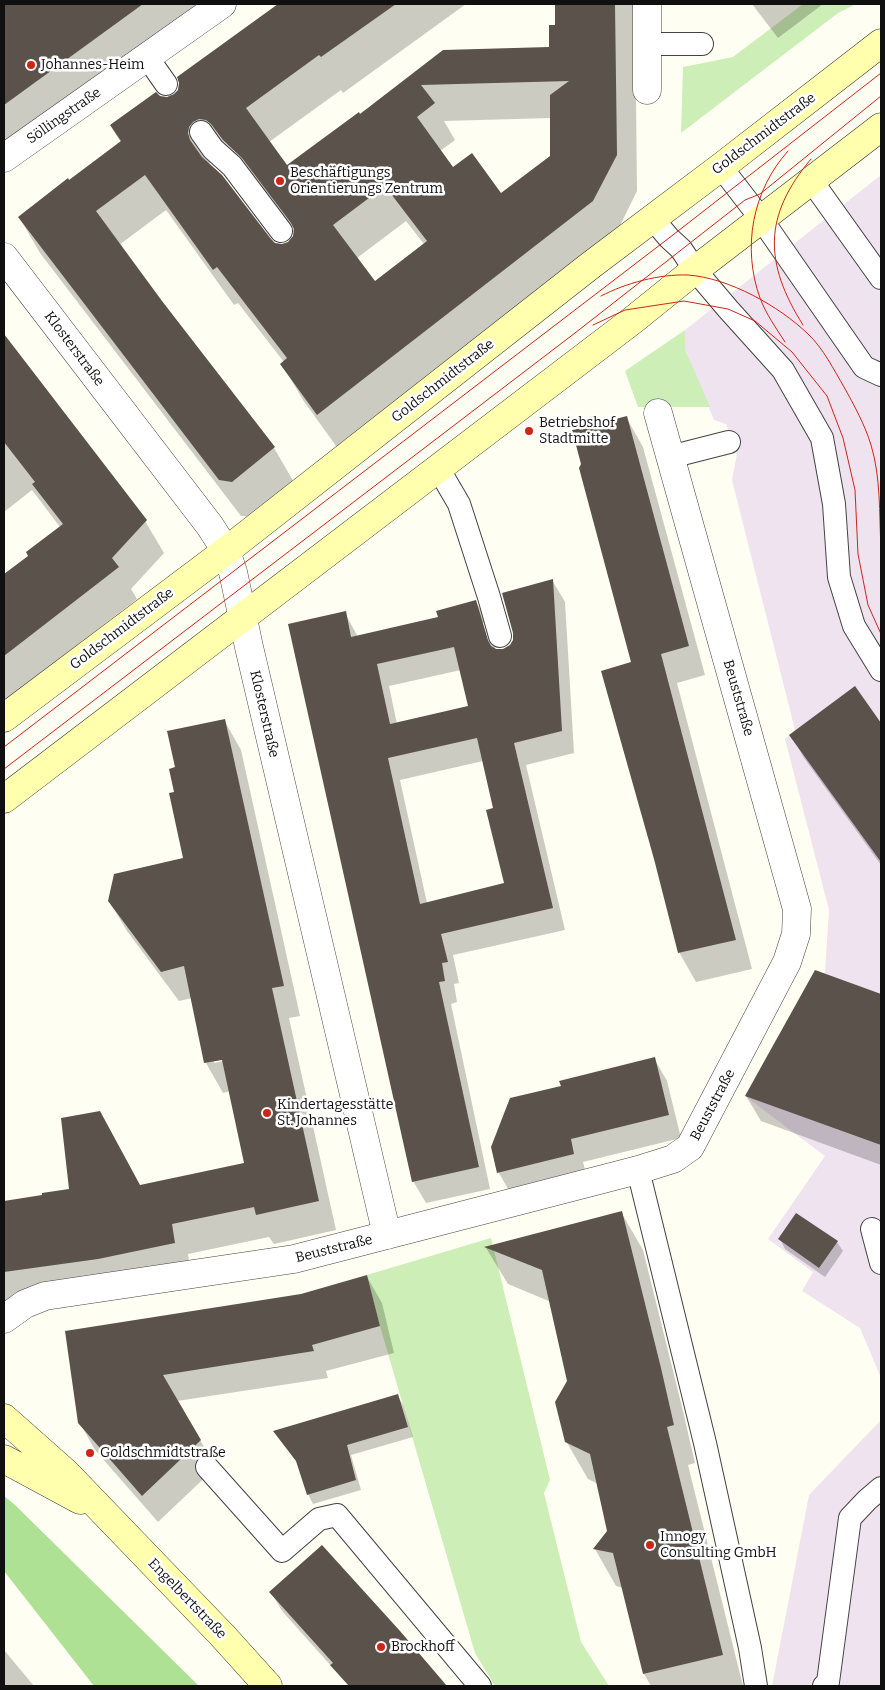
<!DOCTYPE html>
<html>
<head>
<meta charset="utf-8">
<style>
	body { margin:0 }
	#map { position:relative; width:885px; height:1690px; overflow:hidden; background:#fffef2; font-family:Bitter,serif }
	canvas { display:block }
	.frame { position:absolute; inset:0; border:5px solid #101010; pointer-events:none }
</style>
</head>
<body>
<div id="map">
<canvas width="885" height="1690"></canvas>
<div class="frame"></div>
</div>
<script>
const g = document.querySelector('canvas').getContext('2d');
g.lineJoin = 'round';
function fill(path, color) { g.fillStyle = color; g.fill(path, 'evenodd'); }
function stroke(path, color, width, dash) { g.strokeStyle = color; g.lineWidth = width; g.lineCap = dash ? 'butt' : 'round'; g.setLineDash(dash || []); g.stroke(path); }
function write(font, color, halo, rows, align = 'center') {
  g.font = font + ' Bitter,serif'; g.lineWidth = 5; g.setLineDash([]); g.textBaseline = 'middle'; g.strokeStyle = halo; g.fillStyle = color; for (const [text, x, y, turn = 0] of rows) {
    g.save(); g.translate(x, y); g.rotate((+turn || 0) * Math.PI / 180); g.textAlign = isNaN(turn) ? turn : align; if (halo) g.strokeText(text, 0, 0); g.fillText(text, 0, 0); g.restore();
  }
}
const industrial = new Path2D(`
	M 881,175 L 881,1378 L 860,1328 L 802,1291 L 813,1272 L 768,1239 L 825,1156 L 745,1096 L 775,1041 L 825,972 L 829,910 L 785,739 L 795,730 L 732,480 L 737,454 L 726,424 L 714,420 L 685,349 L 685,330 Z
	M 881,1420 L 881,1686 L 772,1686 L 809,1495 Z`);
const green = new Path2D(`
	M 803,4 L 856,4 L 838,13 L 681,133 L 683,67 L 733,57 Z
	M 685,330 L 685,349 L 710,407 L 638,407 L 625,371 Z
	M 491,1238 L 550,1480 L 544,1493 L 581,1642 L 609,1686 L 495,1686 L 475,1653 L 380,1326 L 367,1275 Z`);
const forest = new Path2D(`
	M 4,1496 L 14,1504 L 199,1686 L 94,1686 L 4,1571 Z`);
const shadow = new Path2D(`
	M 7,4 L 219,4 L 4,145 L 4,6 Z
	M 280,4 L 466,4 L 343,93 L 341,90 L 269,142 L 287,167 L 360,115 L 443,51 L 550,48 L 556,26 L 556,4 L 635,4 L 637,191 L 614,238 L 339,450 L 303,400 L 282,364 L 284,362 L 238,303 L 234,305 L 166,210 L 119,245 L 161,302 L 274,448 L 295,484 L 253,517 L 241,516 L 40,253 L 19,217 L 121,143 L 111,126 L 160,97 L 167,98 L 175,95 L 179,90 L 180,83 L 178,77 ZM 551,118 L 552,157 L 501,194 L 452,169 L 440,151 L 455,140 L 444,121 ZM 214,158 L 265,194 L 295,234 L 289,243 L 282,245 L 275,244 L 209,164 ZM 406,221 L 424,244 L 375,283 L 357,258 Z
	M 752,4 L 823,4 L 778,38 Z
	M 4,336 L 145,521 L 164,553 L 131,589 L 137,599 L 4,701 L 4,576 L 30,557 L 60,527 L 32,490 L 4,512 Z
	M 626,417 L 643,447 L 705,675 L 677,683 L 752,969 L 696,982 L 679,952 L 632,663 Z
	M 552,580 L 565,602 L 574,753 L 526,765 L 565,930 L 453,955 L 459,983 L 454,984 L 457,1002 L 451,1004 L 490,1189 L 426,1203 L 413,1181 L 345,613 L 358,637 L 439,618 L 476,602 L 488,623 L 496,650 L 503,650 L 511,646 ZM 482,623 L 484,623 L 490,646 L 488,646 ZM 461,670 L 469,706 L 397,724 L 389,686 ZM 483,761 L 495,809 L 506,884 L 427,903 L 400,780 Z
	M 855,688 L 881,725 L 881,865 L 804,758 L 791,735 Z
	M 224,720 L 241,750 L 300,1016 L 289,1018 L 336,1230 L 274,1244 L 269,1237 L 188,1254 L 191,1273 L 4,1304 L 4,1203 L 44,1196 L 140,1187 L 245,1164 L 230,1091 L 223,1093 L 206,1063 L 192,998 L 179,1001 L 127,931 L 109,901 L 185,859 L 176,793 L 176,768 ZM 227,1058 L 228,1060 L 214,1063 L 214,1060 Z
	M 816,971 L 881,995 L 881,1165 L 761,1121 L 746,1096 Z
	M 654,1058 L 667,1081 L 681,1138 L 583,1162 L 587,1177 L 512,1196 L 499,1173 L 562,1087 Z
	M 621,1212 L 643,1250 L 682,1407 L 695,1463 L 688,1465 L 743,1686 L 651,1686 L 644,1674 L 623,1588 L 616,1586 L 595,1549 L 608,1532 L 598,1484 L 588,1479 L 566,1441 L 569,1381 L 551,1302 L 508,1284 L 486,1248 Z
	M 797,1214 L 837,1242 L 843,1251 L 825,1277 L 785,1249 L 780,1239 Z
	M 367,1277 L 382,1303 L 394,1353 L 326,1371 L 328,1378 L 177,1401 L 216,1467 L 158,1522 L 95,1450 L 80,1423 L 301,1295 Z
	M 398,1396 L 403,1405 L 413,1437 L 351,1455 L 361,1490 L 313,1504 L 308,1494 L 299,1465 L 275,1432 Z
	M 322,1546 L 445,1686 L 349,1686 L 282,1611 L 271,1592 Z
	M 4,1650 L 34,1686 L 4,1686 Z`);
const building = new Path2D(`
	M 4,4 L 143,4 L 4,105 Z
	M 278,4 L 396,4 L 321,57 L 319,55 L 246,108 L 287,165 L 359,112 L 360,114 L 443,50 L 549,47 L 549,25 L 555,25 L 555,4 L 615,4 L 617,155 L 593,201 L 317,415 L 280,364 L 287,358 L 217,267 L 213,270 L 145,175 L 96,211 L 162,301 L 275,447 L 232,482 L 219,480 L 18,217 L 68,178 L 69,180 L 121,141 L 110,125 L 156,92 L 160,96 L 167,97 L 174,94 L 178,90 L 179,83 L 177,77 ZM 569,81 L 550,95 L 550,156 L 501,193 L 472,153 L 453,167 L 417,117 L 435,103 L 421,85 ZM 199,119 L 206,120 L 211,124 L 223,140 L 242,158 L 291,223 L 294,229 L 293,236 L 288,242 L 282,244 L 275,243 L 271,239 L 222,175 L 202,157 L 190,140 L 188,133 L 189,127 L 193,122 ZM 385,186 L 427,241 L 375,281 L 333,225 Z
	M 4,334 L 147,520 L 112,558 L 119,567 L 4,656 L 4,574 L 28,556 L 26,552 L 63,524 L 32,484 L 35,482 L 4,442 Z
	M 627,416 L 689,646 L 661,654 L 736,940 L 678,953 L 654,859 L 601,671 L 631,662 L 579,468 L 581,464 L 572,430 Z
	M 553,579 L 562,731 L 514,743 L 553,908 L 441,934 L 448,962 L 442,963 L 445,981 L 439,982 L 479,1167 L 412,1182 L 288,624 L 346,611 L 351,637 L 438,617 L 436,611 L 476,600 L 488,640 L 491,646 L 496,649 L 503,649 L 510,645 L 513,640 L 513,633 L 502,593 ZM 454,647 L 468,706 L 390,724 L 377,664 ZM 477,738 L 493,808 L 486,810 L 504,883 L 420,904 L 388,758 Z
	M 855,686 L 881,723 L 881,862 L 789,735 Z
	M 225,719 L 284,986 L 272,988 L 319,1201 L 256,1215 L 254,1207 L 172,1224 L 175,1243 L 98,1259 L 4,1272 L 4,1201 L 42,1195 L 42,1193 L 69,1189 L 61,1118 L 100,1111 L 140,1185 L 244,1163 L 222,1060 L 204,1063 L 184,966 L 161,972 L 108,901 L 114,874 L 183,858 L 169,793 L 174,792 L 169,769 L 175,767 L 167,731 Z
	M 815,970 L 881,994 L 881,1145 L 745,1096 Z
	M 655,1057 L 669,1115 L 571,1139 L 574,1154 L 497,1173 L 491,1147 L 510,1098 L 561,1086 L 559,1081 Z
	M 622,1211 L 661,1368 L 674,1425 L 667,1427 L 723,1655 L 643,1674 L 613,1553 L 593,1549 L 607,1531 L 590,1454 L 565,1442 L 555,1402 L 567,1381 L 542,1270 L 484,1247 Z
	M 796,1213 L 838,1241 L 819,1268 L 778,1239 Z
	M 367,1275 L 380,1326 L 312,1345 L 314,1351 L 163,1375 L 201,1440 L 142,1496 L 78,1423 L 65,1331 L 301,1294 Z
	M 398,1394 L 408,1427 L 347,1445 L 356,1480 L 307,1495 L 296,1461 L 273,1431 Z
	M 322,1545 L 400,1631 L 447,1686 L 349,1686 L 330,1665 L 333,1663 L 269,1592 Z`);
const lane = new Path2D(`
	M 647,44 L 702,44
	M 147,57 L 166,84
	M 201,132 L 213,149 L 232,166 L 281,231
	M 721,167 L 762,220 L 864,367 L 881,375
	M 811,180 L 881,278
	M 652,218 L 669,238 L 681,249 L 695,270 L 728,309 L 783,370 L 822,438 L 834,504 L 839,577 L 854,626 L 881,670
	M 670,457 L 729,442
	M 438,468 L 459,504 L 489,597 L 500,636
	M 638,1170 L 705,1443 L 750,1648 L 756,1686
	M 872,1229 L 881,1263
	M 207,1467 L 282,1551 L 319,1519 L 337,1515 L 480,1686
	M 824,1686 L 828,1682 L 850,1518 L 867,1500 L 881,1488`);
const street = new Path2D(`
	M 647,90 L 647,4
	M 4,158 L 222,4
	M 4,257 L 210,526 L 226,551 L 233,572 L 249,647 L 387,1235
	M 4,1319 L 25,1304 L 45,1296 L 294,1259 L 638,1170 L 673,1159 L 690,1147 L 787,962 L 796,934 L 797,909 L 658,413`);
const secondary = new Path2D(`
	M 4,718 L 226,551 L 591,265 L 721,167 L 881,43
	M 4,799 L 633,320 L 695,270 L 881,127
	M 4,1418 L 66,1473 L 222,1635 L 268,1686
	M 4,1459 L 80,1500`);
const tram = new Path2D(`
	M 601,296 C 626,283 659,274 688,275 C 729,278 779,306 808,334 C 823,348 834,370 844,387 C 854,405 865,425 871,445 C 881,478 879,513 881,547
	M 593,325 L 625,310 L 684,301 L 728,309 L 755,321 L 792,352 L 827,396 L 843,438 L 855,490 L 858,554 L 868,605 L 881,634
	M 803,325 C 764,263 763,216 811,159
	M 785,342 C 776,328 766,314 760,298 C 742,248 752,191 788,151
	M 4,747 L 669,238 L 881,73
	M 4,769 L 575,333 L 745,200 L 760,194 L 881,96`);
const markers = [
	[31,65,5,"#ce2519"],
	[280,181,5,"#ce2519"],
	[529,431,5,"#ce2519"],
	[267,1113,5,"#ce2519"],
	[90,1453,5,"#ce2519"],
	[650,1545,5,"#ce2519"],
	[381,1647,5,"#ce2519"]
];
const poiNames = [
	["Johannes-Heim",41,65],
	["Beschäftigungs",290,173],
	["Orientierungs Zentrum",290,189],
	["Betriebshof",539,423],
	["Stadtmitte",539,439],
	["Kindertagesstätte",277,1105],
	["St. Johannes",277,1121],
	["Goldschmidtstraße",100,1453],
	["Innogy",660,1537],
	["Consulting GmbH",660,1553],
	["Brockhoff",391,1647]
];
const streetNames = [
	["Söllingstraße",64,116,-35],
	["Goldschmidtstraße",764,134,-37],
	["Klosterstraße",74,349,53],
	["Goldschmidtstraße",443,381,-38],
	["Goldschmidtstraße",122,629,-37],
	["Beuststraße",738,698,74],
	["Klosterstraße",264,714,77],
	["Beuststraße",713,1105,-62],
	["Beuststraße",334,1249,-14],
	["Engelbertstraße",187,1599,46]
];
fill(industrial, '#efe3ef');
fill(green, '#cdeeb7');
fill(forest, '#aee194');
fill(shadow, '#0003');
fill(building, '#5a524b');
stroke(lane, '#434343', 24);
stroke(street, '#434343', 29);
stroke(secondary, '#323232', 29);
stroke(lane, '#fff', 22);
stroke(street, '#fff', 28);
stroke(secondary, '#ffffad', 28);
stroke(tram, '#ce2519', 1);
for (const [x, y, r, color] of markers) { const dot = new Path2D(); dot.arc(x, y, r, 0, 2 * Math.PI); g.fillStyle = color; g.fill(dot); stroke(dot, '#fff', 2); }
write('14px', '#101010', '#fff', poiNames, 'left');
write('14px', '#101010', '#fff', streetNames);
</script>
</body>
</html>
